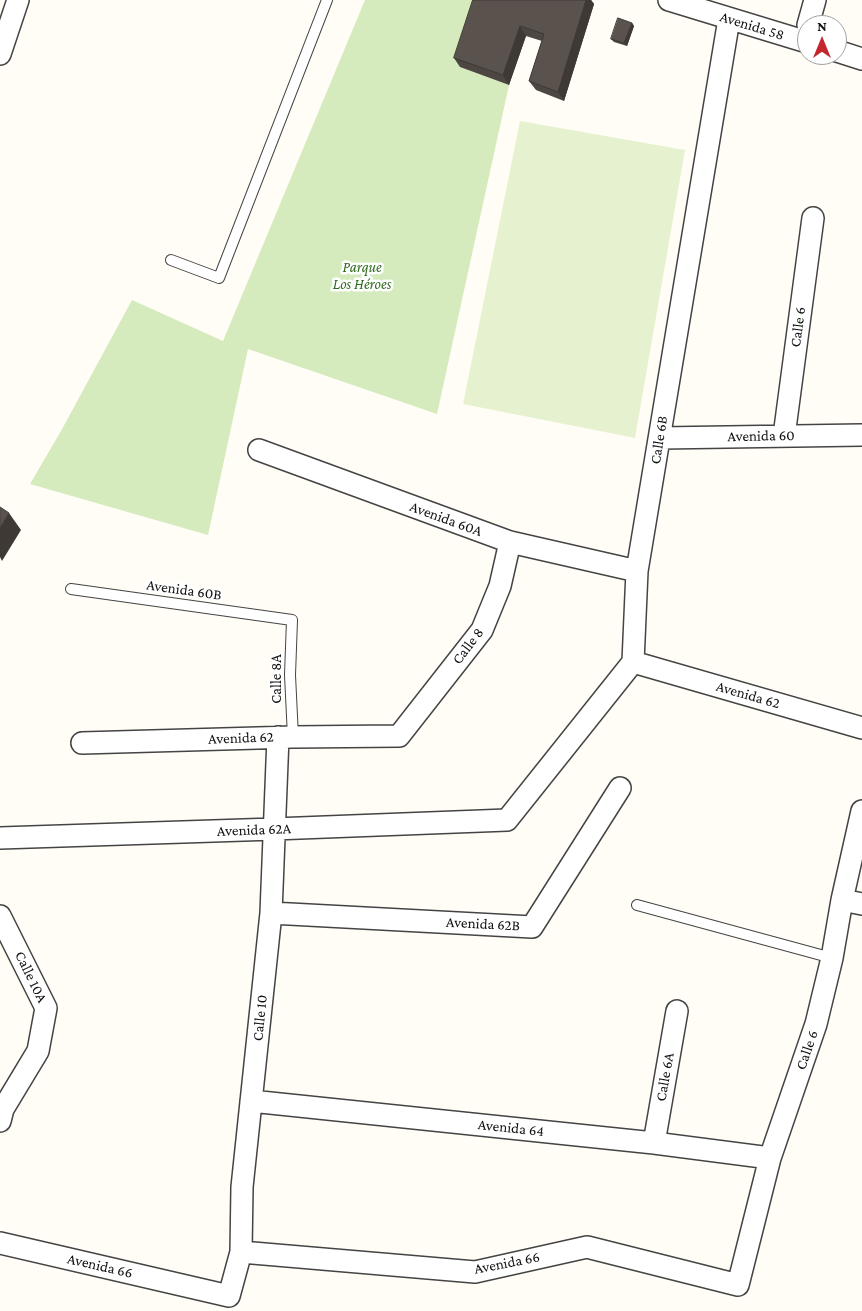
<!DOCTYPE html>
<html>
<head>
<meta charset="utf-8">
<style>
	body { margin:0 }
	#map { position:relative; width:862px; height:1311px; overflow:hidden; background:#fffdf5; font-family:"Crimson Pro",serif }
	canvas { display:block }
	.north { position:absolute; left:797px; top:15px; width:50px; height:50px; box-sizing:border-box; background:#fff; border:1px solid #a0a0a0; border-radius:50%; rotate:0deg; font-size:14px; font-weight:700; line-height:20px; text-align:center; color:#111 }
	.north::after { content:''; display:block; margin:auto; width:18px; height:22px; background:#c4262e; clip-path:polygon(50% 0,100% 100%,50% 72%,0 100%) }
</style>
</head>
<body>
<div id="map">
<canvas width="862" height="1311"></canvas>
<div class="north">N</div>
</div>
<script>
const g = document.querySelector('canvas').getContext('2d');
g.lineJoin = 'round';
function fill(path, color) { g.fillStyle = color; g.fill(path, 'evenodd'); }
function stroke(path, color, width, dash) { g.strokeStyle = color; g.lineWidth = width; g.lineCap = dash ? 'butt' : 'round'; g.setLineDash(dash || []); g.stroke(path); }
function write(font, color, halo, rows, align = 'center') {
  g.font = font + ' "Crimson Pro",serif'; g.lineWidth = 5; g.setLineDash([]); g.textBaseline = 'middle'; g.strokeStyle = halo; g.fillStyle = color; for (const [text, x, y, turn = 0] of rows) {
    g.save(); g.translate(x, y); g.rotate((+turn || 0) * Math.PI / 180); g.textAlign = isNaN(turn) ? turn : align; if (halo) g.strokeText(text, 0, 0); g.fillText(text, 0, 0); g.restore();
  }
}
const green = new Path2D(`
	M 365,0 L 483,0 L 460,67 L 509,85 L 437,414 L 248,349 L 208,535 L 30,484 L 61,431 L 132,300 L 223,341 Z`);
const pitch = new Path2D(`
	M 520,121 L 685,150 L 635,438 L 463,404 Z`);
const lane = new Path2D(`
	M 171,260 L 219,278 L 327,0
	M 71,589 L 292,620 L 290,675 L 293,737
	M 637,905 L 832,958`);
const street = new Path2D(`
	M 669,0 L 807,42
	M 808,25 L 815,0
	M 837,51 L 862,59
	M 0,54 L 18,0
	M 784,436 L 813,218
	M 660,438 L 862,435
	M 259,450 L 510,542 L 637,571
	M 633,662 L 862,728
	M 82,743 L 293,737 L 399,736 L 482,630 L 500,586 L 510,542
	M 0,838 L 274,829 L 507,820 L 633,662 L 637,571 L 729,19
	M 842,900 L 862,904
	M 271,913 L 532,927 L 620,788
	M 0,916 L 46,1008 L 38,1051 L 3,1109 L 0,1121
	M 251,1101 L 654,1143 L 770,1158
	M 654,1143 L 677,1011
	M 0,1243 L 229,1296 L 241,1252 L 242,1187 L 271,913 L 278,737
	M 241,1252 L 475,1272 L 587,1247 L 738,1285 L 770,1158 L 816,1024 L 832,958 L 842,900 L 862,811`);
const wall = new Path2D(`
	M 473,0 L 591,0 L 594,4 L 564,101 L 536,90 L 529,81 L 542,41 L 526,36 L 509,85 L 460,67 L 454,58 Z
	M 632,23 L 634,26 L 627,46 L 614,42 L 611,39 Z`);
const shadedWall = new Path2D(`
	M 586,0 L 591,0 L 594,4 L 564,101 L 558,92 Z
	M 632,23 L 634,26 L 627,46 L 624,43 Z
	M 520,26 L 526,36 L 509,85 L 503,75 Z
	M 9,513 L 21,530 L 2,561 L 0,557 L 0,528 Z`);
const building = new Path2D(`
	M 473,0 L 586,0 L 558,92 L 529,81 L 544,34 L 520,26 L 503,75 L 454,58 Z
	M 618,18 L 632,23 L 624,43 L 611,39 Z
	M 0,507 L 9,513 L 0,528 Z`);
const streetNames = [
	["Avenida 58",752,26,17],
	["Calle 6",798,327,-82],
	["Avenida 60",761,436,-1],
	["Calle 6B",659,440,-81],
	["Avenida 60A",446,519,20],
	["Avenida 60B",184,590,8],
	["Calle 8",468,646,-53],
	["Calle 8A",276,679,-90],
	["Avenida 62",748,695,16],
	["Avenida 62",241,738,-2],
	["Avenida 62A",254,830,-2],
	["Avenida 62B",483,924,3],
	["Calle 10A",31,977,64],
	["Calle 10",260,1018,-84],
	["Calle 6",807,1050,-71],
	["Calle 6A",665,1077,-80],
	["Avenida 64",511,1128,6],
	["Avenida 66",507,1263,-11],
	["Avenida 66",100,1266,13]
];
const parkNames = [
	["Parque",362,267],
	["Los Héroes",362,284]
];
fill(green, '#d5ebbd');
fill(pitch, '#e6f2cf');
stroke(lane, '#444', 12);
stroke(street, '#444', 24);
stroke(lane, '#fff', 10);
stroke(street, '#fff', 21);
fill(wall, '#4d4742');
fill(shadedWall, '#3f3936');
fill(building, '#5a524d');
stroke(building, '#3f3936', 1);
write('15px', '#111', '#fff', streetNames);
write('italic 15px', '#2f6b1f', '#fff', parkNames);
</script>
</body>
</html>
